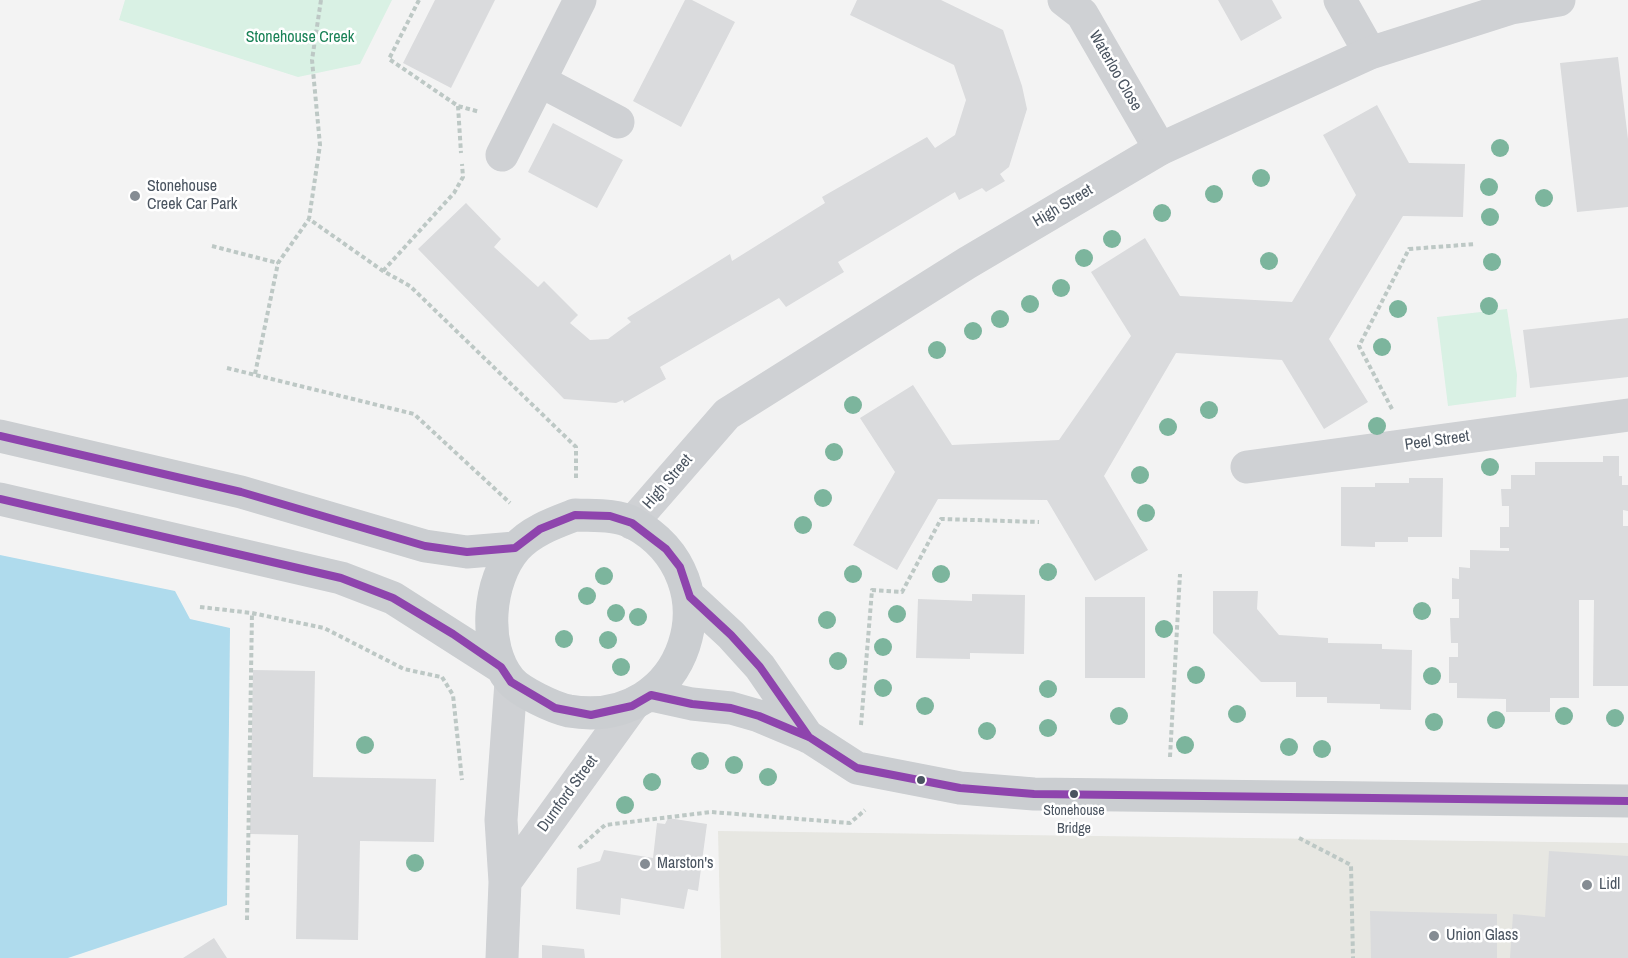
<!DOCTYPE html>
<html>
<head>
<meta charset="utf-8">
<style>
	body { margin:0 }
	canvas { display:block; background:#f3f3f3 }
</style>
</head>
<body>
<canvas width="1628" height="958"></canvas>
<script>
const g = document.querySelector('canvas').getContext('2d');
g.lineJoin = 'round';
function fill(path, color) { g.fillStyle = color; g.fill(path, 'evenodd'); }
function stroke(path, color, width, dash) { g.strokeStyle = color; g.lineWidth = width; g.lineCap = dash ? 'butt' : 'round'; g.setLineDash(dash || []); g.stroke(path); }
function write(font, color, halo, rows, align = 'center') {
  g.font = font + ' "Archivo Narrow",sans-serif'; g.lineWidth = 5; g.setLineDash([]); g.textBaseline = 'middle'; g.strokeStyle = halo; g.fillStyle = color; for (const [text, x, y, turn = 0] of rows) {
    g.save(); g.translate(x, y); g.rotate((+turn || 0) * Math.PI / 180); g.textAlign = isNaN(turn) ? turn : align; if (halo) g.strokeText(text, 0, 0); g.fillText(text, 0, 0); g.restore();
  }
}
const commercial = new Path2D(`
	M 718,831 L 1628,843 L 1628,958 L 721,958 Z`);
const green = new Path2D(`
	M 125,0 L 392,0 L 360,64 L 298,77 L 119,20 Z
	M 1507,309 L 1517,375 L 1516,397 L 1448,406 L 1437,317 Z`);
const water = new Path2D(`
	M 0,555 L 175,591 L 190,619 L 230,628 L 227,905 L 68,958 L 0,958 Z`);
const building = new Path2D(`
	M 435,0 L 495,0 L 451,88 L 403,63 Z
	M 685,0 L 692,0 L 735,22 L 681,127 L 633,101 Z
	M 857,0 L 941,0 L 1003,30 L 1022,86 L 1027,109 L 1009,167 L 1000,174 L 1005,181 L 986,192 L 982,188 L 959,200 L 955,192 L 838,262 L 844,272 L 786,307 L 779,298 L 660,367 L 666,379 L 624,403 L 623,400 L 616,403 L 564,399 L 418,249 L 466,203 L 501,239 L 494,247 L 538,287 L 544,281 L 578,315 L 570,323 L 590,340 L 608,339 L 631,322 L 627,318 L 730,254 L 732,261 L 825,203 L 822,197 L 927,137 L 935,148 L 955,135 L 966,100 L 954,65 L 850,15 Z
	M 1218,0 L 1272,0 L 1282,18 L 1241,41 Z
	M 1618,57 L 1628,139 L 1628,207 L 1577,212 L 1560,63 Z
	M 1377,105 L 1409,163 L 1465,164 L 1463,217 L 1403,216 L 1329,339 L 1368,402 L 1324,429 L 1282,360 L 1176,353 L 1104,476 L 1148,550 L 1095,581 L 1047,500 L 938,499 L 897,570 L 853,545 L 895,472 L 860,418 L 913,385 L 952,445 L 1059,440 L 1131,336 L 1091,272 L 1145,238 L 1180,296 L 1292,302 L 1356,195 L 1323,135 Z
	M 553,123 L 623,160 L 597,208 L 528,172 Z
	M 1628,318 L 1628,377 L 1530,388 L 1523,330 Z
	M 1603,456 L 1619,456 L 1619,476 L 1622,476 L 1622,485 L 1628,485 L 1628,511 L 1623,510 L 1623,526 L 1628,526 L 1628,686 L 1593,686 L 1594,600 L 1579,600 L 1579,698 L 1550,698 L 1550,712 L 1506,712 L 1506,699 L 1457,698 L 1457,683 L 1449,683 L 1449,657 L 1458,657 L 1458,643 L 1451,643 L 1450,618 L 1459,618 L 1459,599 L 1452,599 L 1452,578 L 1459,579 L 1459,567 L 1470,568 L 1470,550 L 1509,551 L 1509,548 L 1500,548 L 1500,527 L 1509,527 L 1509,506 L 1502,506 L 1501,489 L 1511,489 L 1511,475 L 1535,475 L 1535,462 L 1603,462 Z
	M 1409,478 L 1443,478 L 1442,537 L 1408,537 L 1408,542 L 1375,542 L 1375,547 L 1341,546 L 1341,487 L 1375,487 L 1375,483 L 1409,483 Z
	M 1213,591 L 1258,591 L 1257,609 L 1279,635 L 1328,638 L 1328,643 L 1382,644 L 1382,649 L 1412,650 L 1411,710 L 1380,709 L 1380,704 L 1327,703 L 1327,697 L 1296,697 L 1296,682 L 1261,682 L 1213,633 Z
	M 972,594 L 1025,595 L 1024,654 L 970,653 L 970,659 L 916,658 L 918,599 L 972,601 Z
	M 1085,597 L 1145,597 L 1145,678 L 1085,678 Z
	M 253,670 L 315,671 L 313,777 L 436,779 L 434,842 L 360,841 L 358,940 L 296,939 L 298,835 L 250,834 Z
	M 668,818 L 707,824 L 698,891 L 688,889 L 684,909 L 621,898 L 620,915 L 576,909 L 577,868 L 600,861 L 604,850 L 653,858 L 657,823 L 665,824 Z
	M 1549,851 L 1628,856 L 1628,958 L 1510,958 L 1513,914 L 1545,917 Z
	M 1370,911 L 1497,914 L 1497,958 L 1371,958 Z
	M 214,938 L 227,958 L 183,958 Z
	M 542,945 L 584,949 L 585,958 L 542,958 Z`);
const path = new Path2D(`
	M 321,0 L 312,60 L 320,145 L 309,219 L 383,271 L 410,286 L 576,447 L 576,478
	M 419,0 L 389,59 L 458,106 L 480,112
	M 458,106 L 461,153
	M 212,246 L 278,263
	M 383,271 L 454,193 L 463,177 L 462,164
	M 227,368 L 414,414 L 510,503
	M 255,374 L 278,263 L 309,219
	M 1392,409 L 1359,346 L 1409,249 L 1476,244
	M 200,607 L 252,613 L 324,628 L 404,669 L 441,677
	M 442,677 L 453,695 L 462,780
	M 861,725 L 872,590 L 902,592 L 941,519 L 1039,522
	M 1170,757 L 1180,574
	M 1299,838 L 1351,865 L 1353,958
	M 579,848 L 605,825 L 711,812 L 850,823 L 865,810
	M 247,920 L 252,613`);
const minor = new Path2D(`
	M 1064,0 L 1082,14 L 1160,149
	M 1340,0 L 1370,53
	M 540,81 L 618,122
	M 502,155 L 580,0
	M 1247,467 L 1628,415
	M 505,882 L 632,706
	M 502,958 L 505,882 L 501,820 L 511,682`);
const tertiary = new Path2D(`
	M 632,523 L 727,414 L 967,263 L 1160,149 L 1370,53 L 1511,8 L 1559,0`);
const primary = new Path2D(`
	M 0,436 L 241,492 L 425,546 L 467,552 L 515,548
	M 0,499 L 341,578 L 393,598 L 501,667
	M 575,515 C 594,516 616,514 633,523 C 736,579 687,731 569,711 C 554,708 520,692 510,680 C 482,646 488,580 516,548 C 531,531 554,523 575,515 Z
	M 690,597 L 731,635 L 760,667 L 808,737
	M 651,695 L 692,704 L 731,708 L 759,716 L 809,737 L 857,768 L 960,788 L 1034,794 L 1628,801`);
const bus1 = new Path2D(`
	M 0,436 L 241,492 L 425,546 L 467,552 L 515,548 L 540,529 L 575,515 L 610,516 L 632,523 L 666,549 L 680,567 L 690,597 L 731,635 L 760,667 L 809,737
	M 0,499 L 341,578 L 393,598 L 453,634 L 501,667 L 511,682 L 555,708 L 591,715 L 632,706 L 651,695 L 692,704 L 731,708 L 759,716 L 809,737 L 857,768 L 960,788 L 1034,794 L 1628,801`);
const trees = [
	[1500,148],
	[1261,178],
	[1489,187],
	[1214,194],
	[1544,198],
	[1162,213],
	[1490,217],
	[1112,239],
	[1084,258],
	[1269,261],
	[1492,262],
	[1061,288],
	[1030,304],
	[1489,306],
	[1398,309],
	[1000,319],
	[973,331],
	[1382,347],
	[937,350],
	[853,405],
	[1209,410],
	[1377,426],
	[1168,427],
	[834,452],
	[1490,467],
	[1140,475],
	[823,498],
	[1146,513],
	[803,525],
	[1048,572],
	[853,574],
	[941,574],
	[604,576],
	[587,596],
	[1422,611],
	[616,613],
	[897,614],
	[638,617],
	[827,620],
	[1164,629],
	[564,639],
	[608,640],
	[883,647],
	[838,661],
	[621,667],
	[1196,675],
	[1432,676],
	[883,688],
	[1048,689],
	[925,706],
	[1237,714],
	[1119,716],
	[1564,716],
	[1615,718],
	[1496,720],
	[1434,722],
	[1048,728],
	[987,731],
	[365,745],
	[1185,745],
	[1289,747],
	[1322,749],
	[700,761],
	[734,765],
	[768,777],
	[652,782],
	[625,805],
	[415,863]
];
const markers = [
	[135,196,6,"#858c93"],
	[921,780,5,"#4a5460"],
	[1074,794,5,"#4a5460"],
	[645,864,6,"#858c93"],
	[1587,885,6,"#858c93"],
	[1434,936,6,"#858c93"]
];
const busNames = [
	["Stonehouse",1074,811],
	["Bridge",1074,829]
];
const parkNames = [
	["Stonehouse Creek",300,38]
];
const streetNames = [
	["Waterloo Close",1115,71,60],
	["High Street",1063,206,-31],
	["Peel Street",1437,441,-8],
	["High Street",668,482,-49],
	["Durnford Street",568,794,-54]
];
const poiNames = [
	["Stonehouse",147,187],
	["Creek Car Park",147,205],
	["Marston's",657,864],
	["Lidl",1599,885],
	["Union Glass",1446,936]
];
fill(commercial, '#e7e7e2');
fill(green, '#d9f1e4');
fill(water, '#afdbed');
fill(building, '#dadbdd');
stroke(path, '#bdc8c5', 4, [4.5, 3]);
stroke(minor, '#cfd1d4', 33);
stroke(tertiary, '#cfd1d4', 33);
stroke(primary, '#cbced1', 33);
stroke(bus1, '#8e44ad', 8);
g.fillStyle = '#7cb59d';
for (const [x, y] of trees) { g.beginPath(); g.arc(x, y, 9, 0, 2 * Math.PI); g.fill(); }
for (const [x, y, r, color] of markers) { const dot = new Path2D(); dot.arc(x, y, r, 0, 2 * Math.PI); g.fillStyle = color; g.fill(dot); stroke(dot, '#fff', 2); }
write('14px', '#4a5460', '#fff', busNames);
write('16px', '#1a8257', '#fff', parkNames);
write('16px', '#4a5460', '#fff', streetNames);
write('16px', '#4a5460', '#fff', poiNames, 'left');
</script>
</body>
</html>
